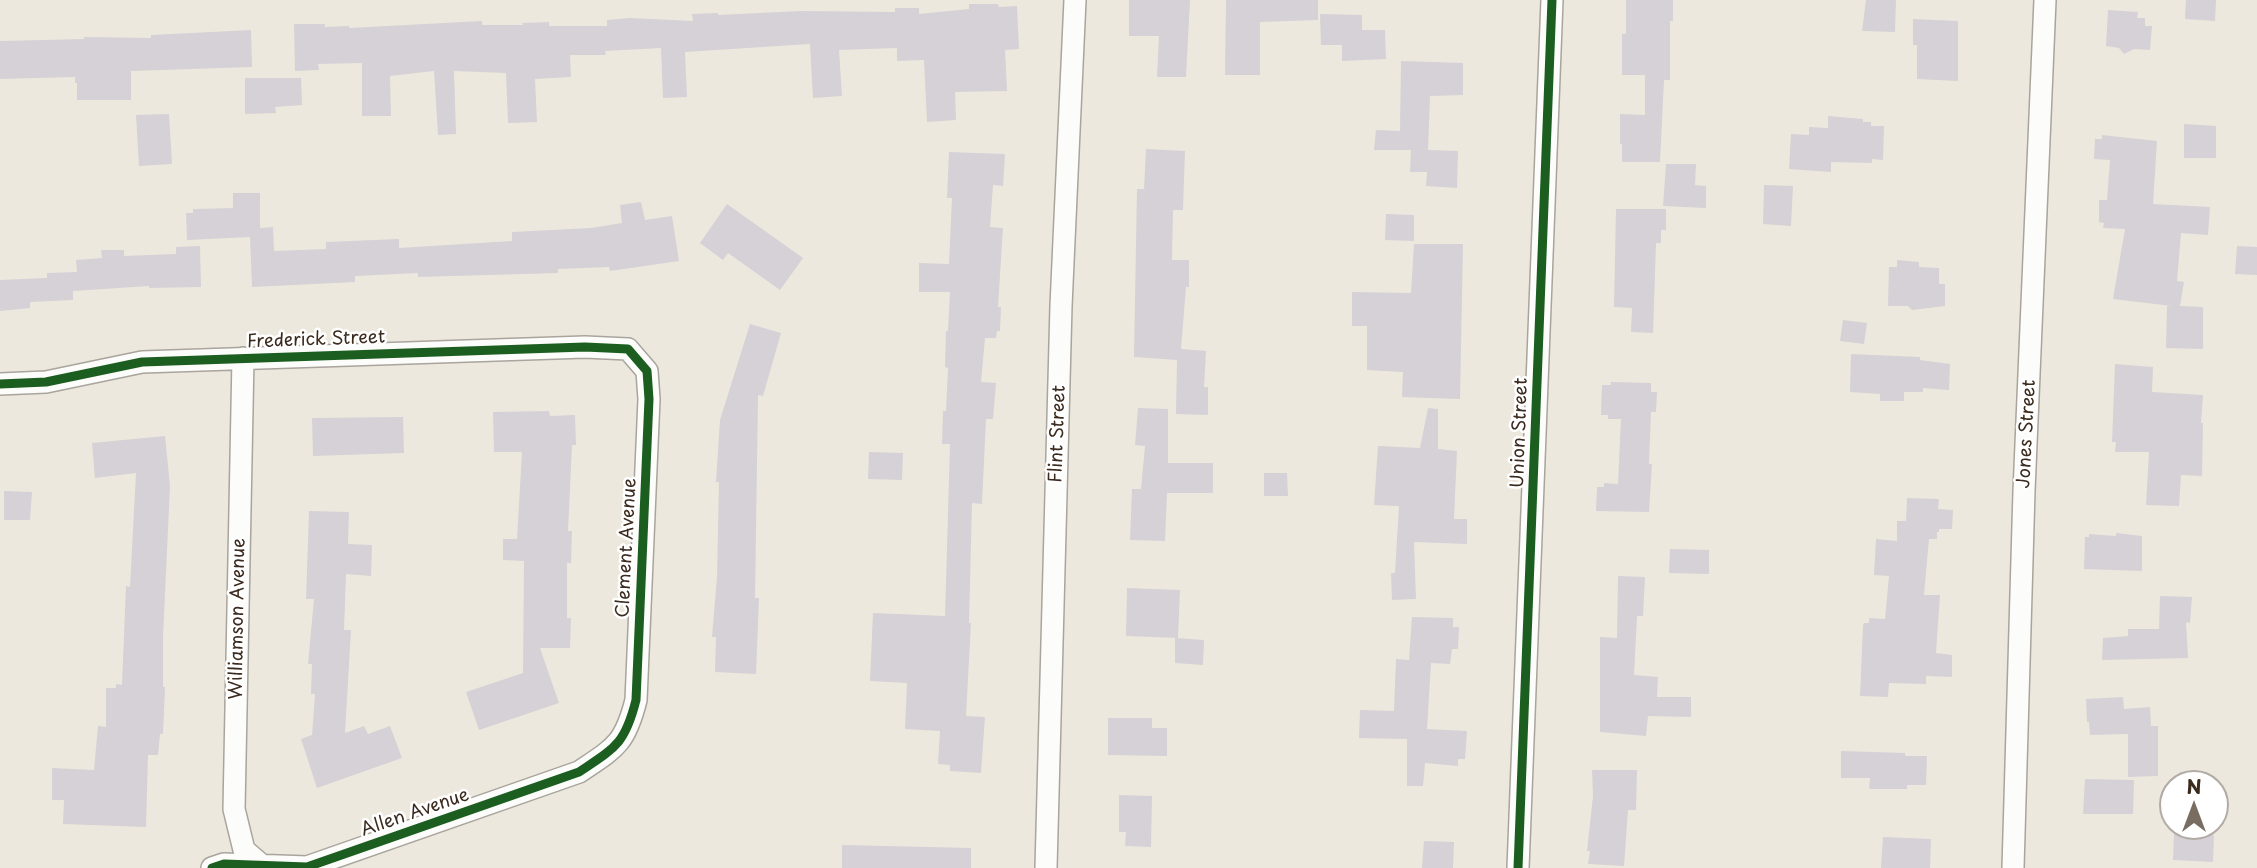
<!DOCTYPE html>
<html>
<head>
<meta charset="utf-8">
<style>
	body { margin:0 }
	#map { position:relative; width:2257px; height:868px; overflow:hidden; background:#ede8dd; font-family:"Playpen Sans",sans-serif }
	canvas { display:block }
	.north { position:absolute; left:2159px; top:770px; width:70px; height:70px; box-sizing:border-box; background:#fff; border:2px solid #b1aaa5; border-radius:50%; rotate:0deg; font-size:19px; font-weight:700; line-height:28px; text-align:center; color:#3b2a1e }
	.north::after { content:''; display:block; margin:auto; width:24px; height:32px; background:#796c61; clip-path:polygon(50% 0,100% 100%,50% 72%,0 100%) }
</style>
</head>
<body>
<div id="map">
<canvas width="2257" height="868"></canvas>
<div class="north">N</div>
</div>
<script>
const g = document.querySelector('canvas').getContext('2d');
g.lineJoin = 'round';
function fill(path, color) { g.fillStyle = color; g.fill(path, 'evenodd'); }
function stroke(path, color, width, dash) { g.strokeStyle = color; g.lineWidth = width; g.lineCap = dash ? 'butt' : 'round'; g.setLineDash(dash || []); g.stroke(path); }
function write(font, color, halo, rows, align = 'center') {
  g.font = font + ' "Playpen Sans",sans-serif'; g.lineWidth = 5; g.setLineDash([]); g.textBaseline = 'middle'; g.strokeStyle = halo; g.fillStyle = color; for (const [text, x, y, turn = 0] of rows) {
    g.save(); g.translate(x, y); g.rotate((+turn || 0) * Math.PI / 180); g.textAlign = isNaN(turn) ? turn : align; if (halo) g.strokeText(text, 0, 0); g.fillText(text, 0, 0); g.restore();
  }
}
const building = new Path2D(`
	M 1129,0 L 1190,0 L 1186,77 L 1157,77 L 1159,36 L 1129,36 Z
	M 1226,0 L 1318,0 L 1318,20 L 1260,22 L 1260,75 L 1225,75 Z
	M 1626,0 L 1673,0 L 1673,21 L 1670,21 L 1670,80 L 1664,80 L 1660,162 L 1622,162 L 1622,144 L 1620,144 L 1620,114 L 1645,115 L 1645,75 L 1622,75 L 1622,34 L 1626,34 Z
	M 1866,0 L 1896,0 L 1895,32 L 1862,31 Z
	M 2186,0 L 2216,0 L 2215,21 L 2185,19 Z
	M 969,4 L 998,4 L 999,7 L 1017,6 L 1019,49 L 1005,50 L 1007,91 L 955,92 L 956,120 L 927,122 L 924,60 L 897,61 L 897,48 L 839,50 L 842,96 L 813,98 L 810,44 L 685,52 L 687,97 L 663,98 L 661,48 L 605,51 L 606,55 L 570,55 L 571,77 L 535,79 L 537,122 L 508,123 L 506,73 L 454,71 L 456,134 L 438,135 L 434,71 L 390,76 L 391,116 L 362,116 L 362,63 L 318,64 L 319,70 L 295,71 L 294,24 L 325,24 L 325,27 L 349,26 L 349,28 L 482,21 L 482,25 L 523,25 L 522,23 L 549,22 L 549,26 L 607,26 L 607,20 L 630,18 L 693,21 L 692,14 L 718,13 L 718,15 L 801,11 L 895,12 L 895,8 L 919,8 L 919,14 L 969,9 Z
	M 2108,10 L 2138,12 L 2137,18 L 2145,18 L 2145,26 L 2152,26 L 2150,50 L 2134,49 L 2124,54 L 2119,48 L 2106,46 Z
	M 1320,14 L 1362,15 L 1362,30 L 1385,30 L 1386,59 L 1342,61 L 1342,45 L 1321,45 Z
	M 1913,19 L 1958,21 L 1958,81 L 1917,79 L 1917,45 L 1913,45 Z
	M 251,30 L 252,67 L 131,71 L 131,100 L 77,100 L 77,83 L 75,83 L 75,77 L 0,79 L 0,41 L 84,39 L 84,37 L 151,38 L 151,35 Z
	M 1401,61 L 1463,63 L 1463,95 L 1430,96 L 1428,150 L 1458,151 L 1457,188 L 1426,186 L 1427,172 L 1410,172 L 1411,150 L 1374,150 L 1376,130 L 1400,131 Z
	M 245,78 L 301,78 L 302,105 L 275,107 L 276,113 L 245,114 Z
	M 169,114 L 172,164 L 139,166 L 136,115 Z
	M 1828,116 L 1863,119 L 1863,122 L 1871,122 L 1871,126 L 1884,126 L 1883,160 L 1872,159 L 1872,163 L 1831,162 L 1831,172 L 1789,169 L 1791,134 L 1809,135 L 1809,127 L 1828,128 Z
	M 2184,124 L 2216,126 L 2216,158 L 2184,158 Z
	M 2102,135 L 2157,141 L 2153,204 L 2210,207 L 2208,235 L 2181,233 L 2177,281 L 2184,282 L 2180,306 L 2203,307 L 2203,349 L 2166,348 L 2167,306 L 2172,306 L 2113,299 L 2125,229 L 2103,228 L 2104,223 L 2099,222 L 2099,200 L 2107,200 L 2110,160 L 2094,159 L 2095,139 L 2102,139 Z
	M 1146,149 L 1185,151 L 1183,210 L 1173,210 L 1172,260 L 1189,260 L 1189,287 L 1186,287 L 1181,349 L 1206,351 L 1204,387 L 1208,387 L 1208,415 L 1176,414 L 1177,360 L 1134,357 L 1137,189 L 1144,189 Z
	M 949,152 L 1005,154 L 1003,186 L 993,185 L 990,227 L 1003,228 L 998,307 L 1001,307 L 1000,331 L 997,331 L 996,338 L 985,338 L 981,382 L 996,383 L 993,419 L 986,419 L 982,504 L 972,503 L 969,623 L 971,623 L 966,716 L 985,717 L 981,773 L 950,771 L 950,765 L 938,764 L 940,731 L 905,729 L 907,683 L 870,681 L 873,613 L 945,616 L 950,444 L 942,444 L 943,411 L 946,411 L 948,368 L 945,367 L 946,331 L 948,331 L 950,292 L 919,292 L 919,263 L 949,264 L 952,198 L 947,198 Z
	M 1666,164 L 1696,164 L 1695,185 L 1706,186 L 1706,208 L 1663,206 Z
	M 1764,185 L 1793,186 L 1791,226 L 1763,224 Z
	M 233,193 L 260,193 L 260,228 L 273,227 L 274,251 L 326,249 L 326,242 L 399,239 L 399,248 L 512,241 L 512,232 L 591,228 L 622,223 L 620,205 L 641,202 L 645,220 L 672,216 L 679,261 L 610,271 L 609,267 L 558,269 L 558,273 L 418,277 L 418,273 L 355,276 L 355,282 L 252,287 L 250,237 L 187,240 L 186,213 L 193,213 L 193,209 L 233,208 Z
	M 727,204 L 803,258 L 780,290 L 728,253 L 723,260 L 700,243 Z
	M 1616,209 L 1666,209 L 1666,230 L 1661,230 L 1661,243 L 1656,243 L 1653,333 L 1631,332 L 1632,308 L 1614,307 Z
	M 1386,214 L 1414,215 L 1414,241 L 1385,240 Z
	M 1414,244 L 1463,244 L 1460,399 L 1402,397 L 1403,372 L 1367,370 L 1367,326 L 1352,326 L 1352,292 L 1411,293 Z
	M 200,246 L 201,287 L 149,288 L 149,286 L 73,291 L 73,300 L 30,302 L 30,308 L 0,311 L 0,280 L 47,278 L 47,273 L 77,272 L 76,260 L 102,258 L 101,250 L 124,250 L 124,256 L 176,254 L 176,247 Z
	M 2237,246 L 2257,247 L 2257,275 L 2235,274 Z
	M 1897,260 L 1919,262 L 1919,267 L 1939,268 L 1939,284 L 1945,284 L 1945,306 L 1912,310 L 1908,306 L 1888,306 L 1889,267 L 1897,267 Z
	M 1843,320 L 1867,323 L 1864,344 L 1840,341 Z
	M 750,324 L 781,333 L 763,396 L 758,395 L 755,598 L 759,598 L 756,674 L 715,672 L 716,637 L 712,637 L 717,577 L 719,482 L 716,482 L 720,420 Z
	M 1851,354 L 1920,357 L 1920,360 L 1950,364 L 1949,390 L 1923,388 L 1923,392 L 1904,392 L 1904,401 L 1880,401 L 1880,394 L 1850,392 Z
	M 2115,364 L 2153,367 L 2152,392 L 2203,395 L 2201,423 L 2203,423 L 2202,476 L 2181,475 L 2179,506 L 2146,505 L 2149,452 L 2115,452 L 2116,442 L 2112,442 Z
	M 1611,382 L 1651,383 L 1651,392 L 1657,392 L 1656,412 L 1651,412 L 1649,464 L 1652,464 L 1649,512 L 1596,511 L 1597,487 L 1604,487 L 1604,483 L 1618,484 L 1621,419 L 1608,419 L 1608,415 L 1601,415 L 1602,385 L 1611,385 Z
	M 1138,408 L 1168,409 L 1168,463 L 1213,463 L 1213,493 L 1167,493 L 1165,541 L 1130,540 L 1132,489 L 1141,489 L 1145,446 L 1135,445 Z
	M 1428,408 L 1438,409 L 1438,449 L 1457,451 L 1454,519 L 1467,519 L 1467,544 L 1414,542 L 1416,599 L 1392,600 L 1391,573 L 1395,573 L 1399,506 L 1374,505 L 1378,446 L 1420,448 Z
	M 549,411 L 550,416 L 575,415 L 576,445 L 572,445 L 568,531 L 572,531 L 571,563 L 567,563 L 567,618 L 571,618 L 570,648 L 540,648 L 559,703 L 479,730 L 466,692 L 523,673 L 524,561 L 503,560 L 503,539 L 517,539 L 522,452 L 494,452 L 493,412 Z
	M 403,417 L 404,453 L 313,456 L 312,418 Z
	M 165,436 L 170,486 L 163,637 L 163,687 L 165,687 L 163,734 L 160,734 L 158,755 L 148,755 L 146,827 L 63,824 L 64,800 L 52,800 L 52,768 L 94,770 L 98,726 L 106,727 L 106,688 L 116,688 L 116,684 L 122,685 L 126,586 L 130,587 L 136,473 L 95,478 L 92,443 Z
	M 869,452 L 903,453 L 902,480 L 868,479 Z
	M 1264,473 L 1287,473 L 1288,496 L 1264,496 Z
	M 4,491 L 32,492 L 30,520 L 4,520 Z
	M 1907,498 L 1939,499 L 1938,509 L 1953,510 L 1952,529 L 1939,529 L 1939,532 L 1937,532 L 1937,539 L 1929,539 L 1924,595 L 1940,595 L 1936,653 L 1952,655 L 1952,677 L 1926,676 L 1926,684 L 1889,683 L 1888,697 L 1860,696 L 1863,626 L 1864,623 L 1869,623 L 1869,618 L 1885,619 L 1889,576 L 1874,575 L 1876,539 L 1897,541 L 1897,521 L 1906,521 Z
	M 309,511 L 349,512 L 348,544 L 372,545 L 371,576 L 346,574 L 344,630 L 351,630 L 345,733 L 364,726 L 368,734 L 390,726 L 402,758 L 317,788 L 301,739 L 312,735 L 315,694 L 311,694 L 312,664 L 308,664 L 314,599 L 306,599 Z
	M 2116,533 L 2142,536 L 2142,571 L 2084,569 L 2085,537 L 2089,537 L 2089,534 L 2116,536 Z
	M 1670,549 L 1709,550 L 1709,574 L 1669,573 Z
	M 1618,576 L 1645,577 L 1643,616 L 1637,616 L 1634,675 L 1658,677 L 1657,697 L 1691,697 L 1691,717 L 1648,716 L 1646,736 L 1600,732 L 1600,637 L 1617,638 Z
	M 1127,588 L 1180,590 L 1178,638 L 1126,636 Z
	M 2160,596 L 2192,597 L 2190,623 L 2186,622 L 2188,658 L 2102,660 L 2103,638 L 2128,636 L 2128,629 L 2159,629 Z
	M 1412,617 L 1453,618 L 1453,627 L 1459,627 L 1458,649 L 1452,649 L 1450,664 L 1431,663 L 1427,729 L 1467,731 L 1465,759 L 1458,759 L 1458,766 L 1425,763 L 1423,786 L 1407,786 L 1407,739 L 1359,738 L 1360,710 L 1394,711 L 1396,659 L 1409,660 Z
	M 1175,638 L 1204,640 L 1203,665 L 1175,663 Z
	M 2123,697 L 2124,709 L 2150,707 L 2151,726 L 2158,726 L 2158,776 L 2128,777 L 2128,734 L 2090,735 L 2089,722 L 2087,722 L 2086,699 Z
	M 1108,718 L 1152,718 L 1152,728 L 1167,728 L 1167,756 L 1108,755 Z
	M 1841,751 L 1905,753 L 1905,756 L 1927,756 L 1926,785 L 1907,785 L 1907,789 L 1869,789 L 1870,778 L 1841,778 Z
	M 1592,770 L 1637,770 L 1636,810 L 1628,810 L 1624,866 L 1588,864 L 1590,851 L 1587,851 L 1593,796 Z
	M 2085,779 L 2134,780 L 2133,814 L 2083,814 Z
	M 1119,795 L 1152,796 L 1151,847 L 1125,846 L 1126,832 L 1119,832 Z
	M 2174,832 L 2214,835 L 2213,862 L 2173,860 Z
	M 1883,837 L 1931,839 L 1930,868 L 1881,868 Z
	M 1424,841 L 1454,842 L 1453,868 L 1422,868 Z
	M 842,845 L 971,848 L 971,868 L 842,868 Z`);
const minor = new Path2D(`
	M 243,358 L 234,809 L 244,850 L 265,868
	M 0,384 L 46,382 L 142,362 L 585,347 L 628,349 L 647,371 L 649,399 L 636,700 C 625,744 615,748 579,772 L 307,867 L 224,864 L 212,868
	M 1046,868 L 1061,306 L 1075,0
	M 1518,868 L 1552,0
	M 2013,868 L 2024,491 L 2045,0`);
const cycleway = new Path2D(`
	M 0,384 L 46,382 L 142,362 L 585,347 L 628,349 L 647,371 L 649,399 L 636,700 C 625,744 615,748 579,772 L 307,867 L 224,864 L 212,868
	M 1518,868 L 1552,0`);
const streetNames = [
	["Frederick Street",316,340,-2],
	["Union Street",1520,433,-88],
	["Flint Street",1058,434,-88],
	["Jones Street",2027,434,-87],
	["Clement Avenue",627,548,-87],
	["Williamson Avenue",238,619,-89],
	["Allen Avenue",415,813,-19]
];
fill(building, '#d5d1d6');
stroke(minor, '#a9a49d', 24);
stroke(minor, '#fcfcfa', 21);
stroke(cycleway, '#1b5e20', 9);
write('18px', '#3b2a1e', '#fff', streetNames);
</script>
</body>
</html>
